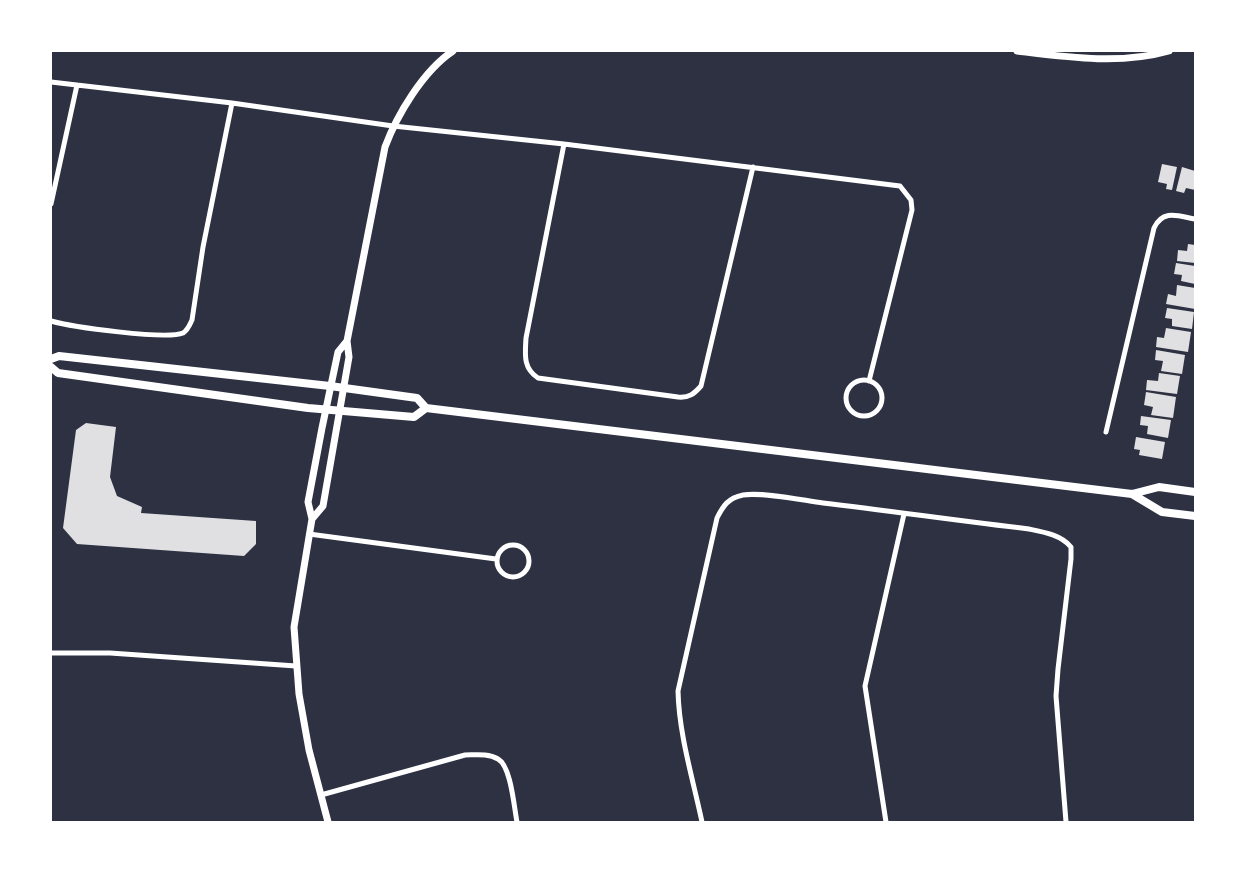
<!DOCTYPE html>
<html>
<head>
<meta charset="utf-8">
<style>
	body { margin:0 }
	#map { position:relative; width:1246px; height:873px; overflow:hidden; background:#2d3142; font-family:"Public Sans",sans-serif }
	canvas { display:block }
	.frame { position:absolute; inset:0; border:52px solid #fff; pointer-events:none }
</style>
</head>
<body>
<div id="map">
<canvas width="1246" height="873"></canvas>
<div class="frame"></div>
</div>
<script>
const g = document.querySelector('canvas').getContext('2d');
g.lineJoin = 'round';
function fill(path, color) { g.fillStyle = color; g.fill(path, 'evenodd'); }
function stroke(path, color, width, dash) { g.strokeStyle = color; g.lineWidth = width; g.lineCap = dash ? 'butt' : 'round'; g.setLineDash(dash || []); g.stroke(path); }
const building = new Path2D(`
	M 1162,164 L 1177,167 L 1172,190 L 1166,189 L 1167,184 L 1158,182 Z
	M 1182,167 L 1195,171 L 1195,190 L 1186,188 L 1184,193 L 1176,191 Z
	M 1188,244 L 1195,245 L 1195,263 L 1177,261 L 1178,250 L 1187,251 Z
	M 1176,263 L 1195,266 L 1195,284 L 1181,281 L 1182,275 L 1174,274 Z
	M 1177,285 L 1195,288 L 1195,309 L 1166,304 L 1168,294 L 1176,296 Z
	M 1167,308 L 1194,312 L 1192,329 L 1172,326 L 1172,319 L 1165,318 Z
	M 1166,328 L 1191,332 L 1188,352 L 1156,347 L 1157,337 L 1164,338 Z
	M 1156,350 L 1185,355 L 1182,374 L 1161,371 L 1163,361 L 1155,360 Z
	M 1159,373 L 1180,376 L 1177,394 L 1146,390 L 1147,380 L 1158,381 Z
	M 1146,392 L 1176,397 L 1173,418 L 1151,415 L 1153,407 L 1144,405 Z
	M 1141,416 L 1171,420 L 1168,438 L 1147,434 L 1148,426 L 1140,425 Z
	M 86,423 L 116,427 L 110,477 L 117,496 L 142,507 L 141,513 L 256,521 L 256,544 L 244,556 L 77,544 L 63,528 L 76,430 Z
	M 1136,437 L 1165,442 L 1162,459 L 1139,455 L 1140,450 L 1134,449 Z`);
const minor = new Path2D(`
	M 51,82 L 232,103 L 393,126 L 564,144 L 900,186 L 911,200 L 912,210 L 869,381
	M 564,144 L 526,338 C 525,355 523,368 538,378 L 678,397 C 689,398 694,394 701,386 L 753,167
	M 51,204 L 77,85
	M 51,321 C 72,327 166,340 183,333 C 188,330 190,324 192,320 L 203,247 L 232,103
	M846 398a18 18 0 1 1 36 0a18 18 0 1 1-36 0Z
	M 1106,432 L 1154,228 C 1163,209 1178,216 1195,219
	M 309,534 L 496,559
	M497 561a16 16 0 1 1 32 0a16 16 0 1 1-32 0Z
	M 51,653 L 110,653 L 296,666
	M 321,795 L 465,755 C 475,755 488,753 498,759 C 511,766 514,807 517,822
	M 702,822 C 693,779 679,735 678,691 L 717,518 C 723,506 728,498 743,495 C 763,492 801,500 823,503 C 891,511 960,521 1029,529 C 1044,532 1061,535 1071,547 L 1071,559 L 1058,669 L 1056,696 L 1066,822
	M 886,822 L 865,686 L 904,514`);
const tertiary = new Path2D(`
	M 1017,51 C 1066,57 1120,65 1169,51
	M 312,519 L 308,502 L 322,428 L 338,352 L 347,341
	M 328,822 L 309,750 L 299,694 L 294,627 L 312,519 L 323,506 L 349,357 L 347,341 L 385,147 C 397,115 423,71 453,51`);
const secondary = new Path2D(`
	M 51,359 L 59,356 L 330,386 L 417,398 L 426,408 L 1132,494 L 1159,487 L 1195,492
	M 51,367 L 58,373 L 308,408 L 414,417 L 426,408
	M 1132,494 L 1162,512 L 1195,516`);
fill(building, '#e0e0e3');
stroke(minor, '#fff', 5);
stroke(tertiary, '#fff', 7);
stroke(secondary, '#fff', 8);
</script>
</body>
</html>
